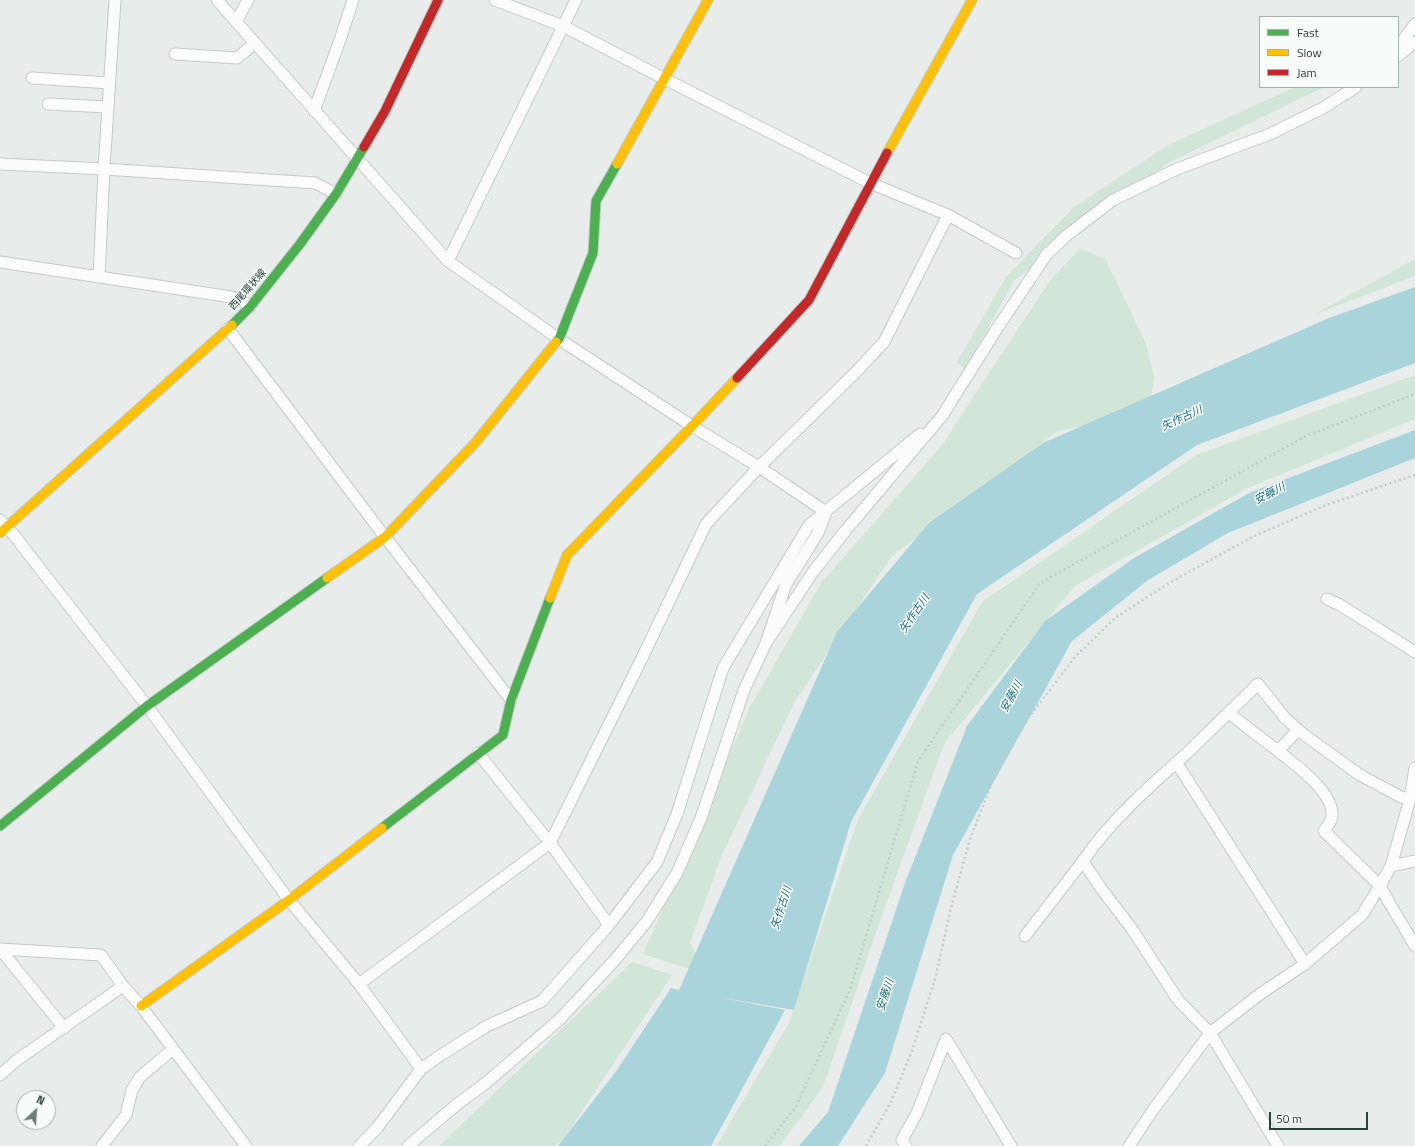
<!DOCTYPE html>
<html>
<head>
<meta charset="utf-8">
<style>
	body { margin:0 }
	#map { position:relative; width:1415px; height:1146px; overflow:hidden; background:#e8edeb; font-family:"Titillium Web",sans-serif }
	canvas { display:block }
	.legend { position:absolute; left:1259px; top:16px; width:140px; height:72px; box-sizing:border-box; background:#f7fbf9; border:1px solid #a3b1ad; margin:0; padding:5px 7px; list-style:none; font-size:12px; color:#24423a }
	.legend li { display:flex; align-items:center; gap:8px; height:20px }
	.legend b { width:20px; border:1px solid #a3b1ad }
	.north { position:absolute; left:16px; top:1090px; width:40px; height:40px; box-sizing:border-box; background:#f7fbf9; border:1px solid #a3b1ad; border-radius:50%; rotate:25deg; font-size:11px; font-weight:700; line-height:16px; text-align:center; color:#24423a }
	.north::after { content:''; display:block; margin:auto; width:14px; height:18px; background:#697e78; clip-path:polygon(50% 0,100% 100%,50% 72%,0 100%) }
	.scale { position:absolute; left:1269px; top:1112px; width:99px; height:18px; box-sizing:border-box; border:2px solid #24423a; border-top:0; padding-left:5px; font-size:12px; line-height:14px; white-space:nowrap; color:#24423a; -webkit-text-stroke:3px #f7fbf9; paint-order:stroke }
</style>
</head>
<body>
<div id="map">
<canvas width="1415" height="1146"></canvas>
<ul class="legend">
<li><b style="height:5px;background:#4caf50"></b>Fast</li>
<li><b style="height:5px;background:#ffc107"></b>Slow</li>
<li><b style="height:5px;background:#c62828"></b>Jam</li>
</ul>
<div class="north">N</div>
<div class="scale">50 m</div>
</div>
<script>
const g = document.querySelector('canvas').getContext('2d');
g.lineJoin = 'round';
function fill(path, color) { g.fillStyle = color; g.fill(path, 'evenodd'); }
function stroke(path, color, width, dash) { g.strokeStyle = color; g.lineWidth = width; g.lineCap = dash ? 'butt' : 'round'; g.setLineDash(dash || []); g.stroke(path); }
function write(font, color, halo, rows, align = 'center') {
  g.font = font + ' "Titillium Web","Noto Sans JP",sans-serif'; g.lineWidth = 3; g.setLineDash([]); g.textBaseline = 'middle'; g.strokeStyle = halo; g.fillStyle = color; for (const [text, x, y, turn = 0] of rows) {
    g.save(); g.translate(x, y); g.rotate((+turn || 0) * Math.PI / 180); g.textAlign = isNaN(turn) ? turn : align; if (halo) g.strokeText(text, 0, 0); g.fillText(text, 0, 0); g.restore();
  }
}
const green = new Path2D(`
	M 1295,87 L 1324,87 L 1168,163 L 1014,281 L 965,370 L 957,362 L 1006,277 L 1073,208 L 1168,145 Z
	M 1080,248 L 1106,260 L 1146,343 L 1154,376 L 1150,413 L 1058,431 L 892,556 L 794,703 L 722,855 L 690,942 L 706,974 L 643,954 L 750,707 L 821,583 L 942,445 L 1049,282 Z
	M 1415,259 L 1415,276 L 1313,315 Z
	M 1415,375 L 1415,419 L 1248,488 L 1075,586 L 944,744 L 878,927 L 823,1087 L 780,1146 L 716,1146 L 789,1023 L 858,819 L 982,602 L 1196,455 Z
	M 632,962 L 672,975 L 563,1140 L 554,1146 L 439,1146 Z`);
const water = new Path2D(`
	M 1415,287 L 1415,363 L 1197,445 L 977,594 L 851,822 L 794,1010 L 718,997 L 785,1010 L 711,1146 L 558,1146 L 617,1070 L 671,988 L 679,990 L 837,632 L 929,523 L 1043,443 L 1329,318 Z
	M 1415,430 L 1415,458 L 1228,533 L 1148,580 L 1072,641 L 953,855 L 885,1073 L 838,1146 L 799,1146 L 828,1112 L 905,883 L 967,726 L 1045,621 L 1134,558 L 1249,493 Z`);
const path = new Path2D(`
	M 765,1146 L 795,1108 L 850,990 L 918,761 L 1040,583 L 1306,436 L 1415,394
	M 866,1146 L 890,1104 L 912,1051 L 935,979 L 951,908 L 970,839 L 997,770 L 1029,717 L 1075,657 L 1115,618 L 1169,583 L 1252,537 L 1326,505 L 1415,475`);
const street = new Path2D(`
	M 217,0 L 448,261 L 559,339 L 692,426 L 759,467 L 826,512
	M 495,0 L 563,26 L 665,79 L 870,183 L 948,215 L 1016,253
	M 236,22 L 248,0
	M 1398,47 L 1415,24
	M 175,54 L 237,58 L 255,43
	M 1398,56 L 1415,42
	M 32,78 L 110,83
	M 48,104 L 108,107
	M 314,111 L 340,40 L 353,0
	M 0,164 L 104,169 L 315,183 L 336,194
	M 448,261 L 576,0
	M 0,262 L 238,298 L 250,307
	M 99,277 L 104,169 L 115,0
	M 228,329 L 385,537 L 511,700
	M 0,520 L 13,534 L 147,706 L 289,900 L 359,984 L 421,1069
	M 1327,599 L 1340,605 L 1415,652
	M 766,643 L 813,572 L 846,530 L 942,416 L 996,330 L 1047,254 L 1066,236 L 1113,200 L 1177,169 L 1270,134 L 1323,108 L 1356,87
	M 1229,713 C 1243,724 1258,736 1273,747 C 1290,761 1333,790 1332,815 C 1332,821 1327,827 1324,831 L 1380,886 L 1390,904 L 1415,946
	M 1278,751 L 1298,730
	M 1176,762 L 1305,964
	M 1391,866 L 1415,861
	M 609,925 L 657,862 L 677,814 L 723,668 L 809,525 L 920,434
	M 1025,936 L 1083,861
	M 0,949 L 101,955 L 123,986 L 141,1006 L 246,1146
	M 0,949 L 64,1028
	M 359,984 L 550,843 L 644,654 L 706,524 L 759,467 L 856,372 L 884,342 L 948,215
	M 0,1075 L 17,1060 L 123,986
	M 102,1146 L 126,1115 L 132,1090 L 140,1077 L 173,1049
	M 359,1146 L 377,1128 L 421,1069 L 441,1055 L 487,1026 L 542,1001 L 609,925 L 550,843 L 478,753
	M 408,1146 L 455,1106 L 487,1082 L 560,1019 L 614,961 L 647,921 L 677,873 L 701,818 L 744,690 L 766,643 L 786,584 L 818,533 L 826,512
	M 906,1146 L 902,1140 L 917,1113 L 946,1039 L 1011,1146
	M 1129,1146 L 1153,1110 L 1210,1033 L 1260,994 L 1305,964 L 1362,915 L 1380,886 L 1391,866 L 1410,799 L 1415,768
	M 1278,1146 L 1210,1033 L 1178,1000 L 1132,929 L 1100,887 L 1083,861 C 1111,820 1149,787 1186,754 C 1210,731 1234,707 1258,684 L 1285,718 L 1303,734 L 1360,775 L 1401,797 L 1410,799`);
const fast = new Path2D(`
	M 232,325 L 250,307 L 300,244 L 336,194 L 364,147
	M 556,342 L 559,339 L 593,253 L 596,201 L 617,164
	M 0,826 L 147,706 L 327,578
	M 382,828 L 503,735 L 511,700 L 550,598`);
const slow = new Path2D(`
	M 887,153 L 972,0
	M 617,164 L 708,0
	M 0,533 L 232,325
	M 327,578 L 385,537 L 476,442 L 556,342
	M 550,598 L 567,555 L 692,426 L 737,378
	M 141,1006 L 289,900 L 382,828`);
const jam = new Path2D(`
	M 364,147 L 385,111 L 438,0
	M 737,378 L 809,300 L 887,153`);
const streetNames = [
	["西尾環状線",248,290,-49]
];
const waterNames = [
	["矢作古川",1182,419,-25],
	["安藤川",1270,494,-27],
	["矢作古川",915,614,-56],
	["安藤川",1012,697,-61],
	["矢作古川",782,908,-72],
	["安藤川",886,995,-71]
];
fill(green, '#d1e6d8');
fill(water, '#a9d4db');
stroke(street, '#c5cac8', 13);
stroke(fast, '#c3cbc8', 11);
stroke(slow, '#c3cbc8', 11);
stroke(jam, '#c3cbc8', 11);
stroke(path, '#c3ccca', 2.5, [2, 3]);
stroke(street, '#fcfcfc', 11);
stroke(fast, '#4caf50', 9);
stroke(slow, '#ffc107', 9);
stroke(jam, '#c62828', 9);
write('10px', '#24423a', '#f7fbf9', streetNames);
write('italic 11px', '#1c6f80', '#f7fbf9', waterNames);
</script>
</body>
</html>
